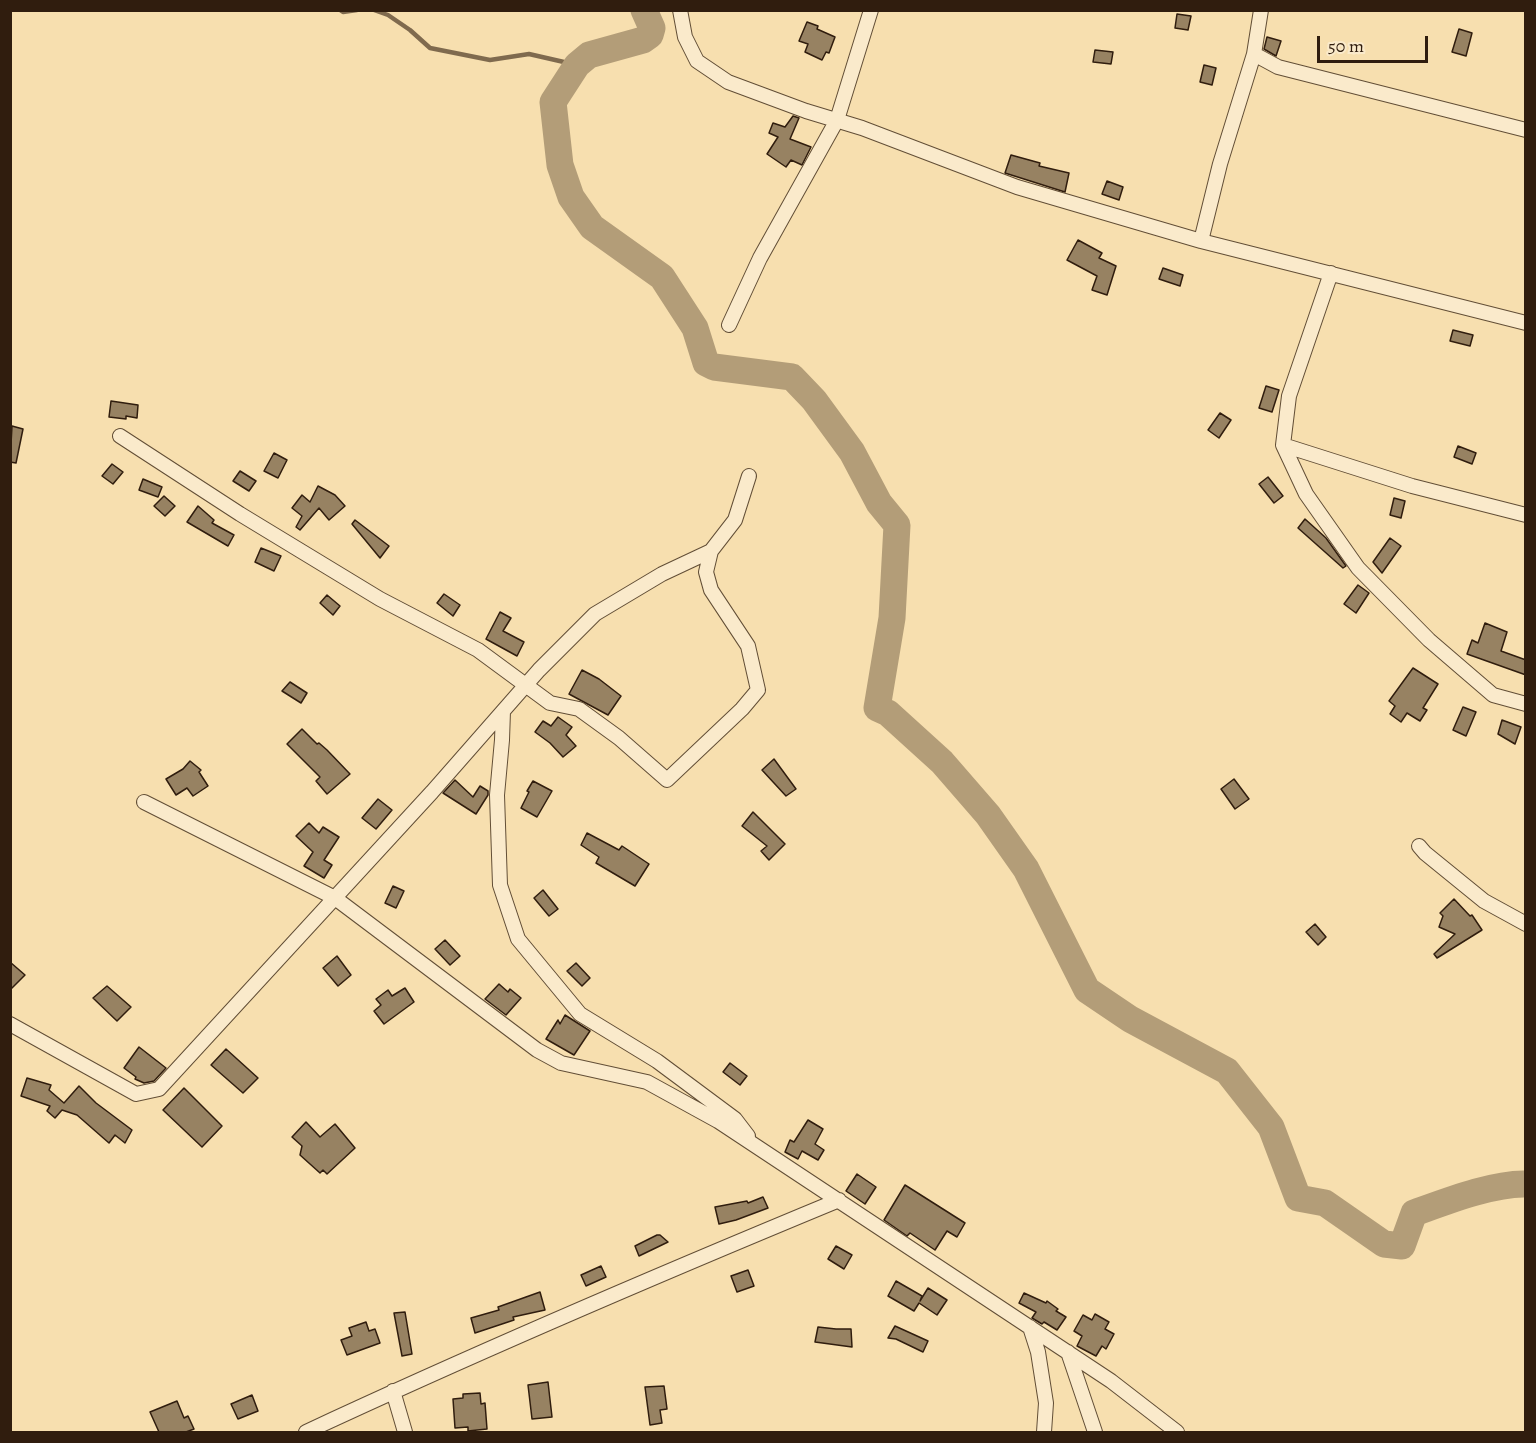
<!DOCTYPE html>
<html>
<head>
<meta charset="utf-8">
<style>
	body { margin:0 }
	#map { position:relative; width:1536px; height:1443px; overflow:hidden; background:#f7dfaf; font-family:Alegreya,serif }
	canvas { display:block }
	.frame { position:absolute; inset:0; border:12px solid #301d0e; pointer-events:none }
	.scale { position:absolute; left:1317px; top:36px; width:111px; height:27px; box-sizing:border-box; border:3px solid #301d0e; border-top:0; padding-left:8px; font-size:18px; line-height:21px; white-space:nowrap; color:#301d0e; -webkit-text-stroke:4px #faeacb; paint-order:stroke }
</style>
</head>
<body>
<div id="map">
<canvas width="1536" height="1443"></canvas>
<div class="frame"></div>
<div class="scale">50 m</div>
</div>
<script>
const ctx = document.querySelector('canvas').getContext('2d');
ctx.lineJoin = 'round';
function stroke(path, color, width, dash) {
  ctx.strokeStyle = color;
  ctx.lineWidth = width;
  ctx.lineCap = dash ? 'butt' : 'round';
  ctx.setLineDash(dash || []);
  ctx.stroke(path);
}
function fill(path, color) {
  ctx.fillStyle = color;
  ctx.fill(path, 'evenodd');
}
const stream = new Path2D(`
	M340,10L343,12L357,10
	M374,10L388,15L410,30L430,48L490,60L529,54L577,65`);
const river = new Path2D(`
	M644,10L652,28L650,35L643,40L589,55L577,65L553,102L560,165L571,197L592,227L662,277L695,328L706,363L714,367L792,377L814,400L852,452L879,503L897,525L892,618L877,708L888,713L942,762L988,815L1026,869L1087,990L1130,1019L1227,1071L1271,1127L1298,1198L1325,1203L1384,1244L1402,1246L1414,1213C1445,1202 1493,1183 1526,1184`);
const building = new Path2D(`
	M1177,14L1191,16L1188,30L1175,28Z
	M807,22L818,26L817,29L835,37L829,53L826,52L822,60L805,52L808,44L799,41Z
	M1459,29L1472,33L1466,56L1452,52Z
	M1267,37L1281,41L1276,56L1264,49Z
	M1095,50L1113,52L1111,64L1093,62Z
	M1204,65L1216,68L1212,85L1200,82Z
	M793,116L799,118L790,139L811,147L802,165L791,160L786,167L767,154L778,137L769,133L773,123L785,127Z
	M1011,155L1040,163L1039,166L1069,173L1065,192L1005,173Z
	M1107,181L1123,187L1119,200L1102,194Z
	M1078,240L1102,253L1099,258L1116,266L1107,295L1092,290L1097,276L1067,260Z
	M1163,268L1183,275L1180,286L1159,279Z
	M1453,330L1473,335L1470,346L1450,341Z
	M1266,386L1279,390L1272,412L1259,408Z
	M111,401L138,405L137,418L126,416V419L109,417Z
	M1220,413L1231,420L1219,438L1208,430Z
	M12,426L23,429L16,463L10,462Z
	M1458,446L1476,453L1472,464L1454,457Z
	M274,453L287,460L278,478L264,471Z
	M112,464L123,472L113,484L102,476Z
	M240,471L256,481L249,491L233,481Z
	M1268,477L1283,496L1274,503L1259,484Z
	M143,479L162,487L158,497L139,490Z
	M318,486L335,495L345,506L329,520L319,508L300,530L296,527L302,516L292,508L302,495L310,502Z
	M164,496L175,506L165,516L154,506Z
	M1394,498L1405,501L1401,518L1390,515Z
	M198,506L214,520L212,523L234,535L228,546L187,522Z
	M1305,519L1326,538L1346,566L1343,568L1298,528Z
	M355,520L389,546L380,558L352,524Z
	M1390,538L1401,546L1382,573L1373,562Z
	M261,548L281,556L274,571L255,562Z
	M1358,585L1369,593L1356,613L1344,604Z
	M444,594L460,605L453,616L437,603Z
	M327,595L340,606L333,615L320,603Z
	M500,612L511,618L503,631L524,642L517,656L486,639Z
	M1485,623L1507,632L1501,651L1526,660V675L1467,654L1472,640L1478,643Z
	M1413,668L1438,684L1423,708L1427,710L1420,721L1407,713L1401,722L1390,714L1395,706L1389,701Z
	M582,670L599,679L621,696L608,715L569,694Z
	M290,682L307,693L301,703L282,691Z
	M1463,707L1476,712L1466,736L1453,730Z
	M558,717L572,727L566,735L576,746L563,757L550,743L535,732L543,721L551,726Z
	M1502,720L1521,727L1515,744L1498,734Z
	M302,729L317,744L319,743L327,750L350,774L327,794L316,781L320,777L287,744Z
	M774,759L796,789L786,796L762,770Z
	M190,761L201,770L199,772L208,786L193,796L187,788L176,795L166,779L183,769Z
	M1234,779L1249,799L1235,809L1221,789Z
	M455,780L473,797L480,786L488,791V795L476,814L443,793Z
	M533,781L552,791L537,817L521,808L529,792L527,791Z
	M378,799L392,810L376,829L362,818Z
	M753,812L785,844L769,860L761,851L767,846L742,826Z
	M309,823L319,833L323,827L339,837L324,860L332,865L324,878L304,866L313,852L296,836Z
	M587,833L619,850L622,846L649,864L635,886L596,863L599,857L581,845Z
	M393,886L404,891L396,908L385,903Z
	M543,890L558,909L549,916L534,898Z
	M1454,899L1470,916L1472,915L1482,930L1437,958L1434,954L1455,934L1439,927L1443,916L1440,913Z
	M1315,924L1326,937L1318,945L1306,932Z
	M445,940L460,956L450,965L435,949Z
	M337,956L351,975L338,986L323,968Z
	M10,962L25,975L10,990Z
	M576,963L590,978L582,986L567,971Z
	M499,984L508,992L510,989L521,998L506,1015L485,999Z
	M107,986L131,1007L117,1021L93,998Z
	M405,988L414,1002L384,1024L374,1011L381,1005L376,999L388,990L392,996Z
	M565,1015L590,1031L574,1055L546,1039L558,1020L560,1024Z
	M139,1047L166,1068L154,1081L144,1083L135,1079L136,1077L124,1068Z
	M226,1049L258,1078L243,1093L211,1065Z
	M730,1063L747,1076L740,1085L723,1072Z
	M27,1078L51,1085L49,1090L64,1103L79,1086L96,1103L132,1130L125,1143L115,1135L109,1143L77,1115L62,1110L55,1118L47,1111L50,1106L21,1096Z
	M184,1088L222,1126L202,1147L163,1110Z
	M808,1120L823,1129L815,1144L824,1150L818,1160L802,1151L798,1159L785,1152L790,1140L794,1142Z
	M306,1122L320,1137L335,1124L355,1148L327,1174L323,1170L320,1173L300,1155L302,1146L292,1137Z
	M857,1174L876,1187L865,1204L846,1191Z
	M905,1185L965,1223L957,1237L947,1231L935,1250L910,1233L907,1236L884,1220Z
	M763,1197L768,1208L736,1220L719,1224L715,1207L747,1201L748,1203Z
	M657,1235H660L668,1242L639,1256L635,1246Z
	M836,1246L852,1255L844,1269L828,1259Z
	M601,1266L606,1277L586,1286L581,1275Z
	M748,1270L754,1286L737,1292L731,1276Z
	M896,1281L922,1296L920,1301L928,1288L947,1300L937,1315L919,1303L914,1311L888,1296Z
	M540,1292L545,1310L513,1317L514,1320L475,1333L471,1318L499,1310L498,1307Z
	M1024,1293L1046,1303L1047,1301L1058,1309L1056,1311L1066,1317L1057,1330L1044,1322L1042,1324L1032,1318L1036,1312L1019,1303Z
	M405,1312L412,1354L402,1356L394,1313Z
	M1095,1314L1109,1322L1105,1329L1114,1334L1106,1349L1102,1346L1096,1356L1077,1346L1082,1336L1074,1331L1083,1315L1092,1320Z
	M366,1322L369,1331L375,1329L380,1343L347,1355L341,1340L352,1336L349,1328Z
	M895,1326L928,1341L923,1352L896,1339L888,1338Z
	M818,1327L836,1329H851L852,1347L815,1342Z
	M548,1382L552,1417L532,1419L528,1385Z
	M664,1386L667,1409L660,1410L662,1423L650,1425L645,1387Z
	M480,1393L481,1404L485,1403L487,1429L468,1431V1427L455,1428L453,1399L463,1398V1394Z
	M252,1395L258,1411L238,1419L231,1404Z
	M177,1401L184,1418L188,1416L194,1429L186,1432H159L150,1412Z`);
const street = new Path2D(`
	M680,10L685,37L697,61L728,82L806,111L862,128L1017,187L1201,241L1526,323
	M1254,54L1278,67L1526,130
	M1201,241L1220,164L1254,54L1261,10
	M1331,273L1289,396L1283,445L1306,494L1358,568L1429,640L1493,695L1526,704
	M729,325L760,258L837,120L871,10
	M120,436L240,514L380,599L478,650L550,703L579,709L619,738L667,780L742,709L758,690L748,646L711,590L706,572L711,551
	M1283,445L1412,486L1526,515
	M503,711L502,740L497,795L500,885L518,939L580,1014L657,1061L735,1119L748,1136
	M144,802L335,898L537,1050L561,1063L647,1082L718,1121L1111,1381L1177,1432
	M1419,846L1425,853L1484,901L1526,924
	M10,1024L136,1094L159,1089L432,792L539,670L595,614L662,574L711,551L735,520L749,476
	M1030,1327L1038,1352L1046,1403L1044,1432
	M1068,1352L1095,1432
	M393,1391L405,1432
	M306,1432C482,1350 660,1274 839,1200`);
stroke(stream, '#7f6a4e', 4.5);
stroke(river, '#b39d78', 27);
fill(building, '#978262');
stroke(building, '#301d0e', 1.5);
stroke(street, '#624e36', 16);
stroke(street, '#faeacb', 14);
</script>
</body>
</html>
